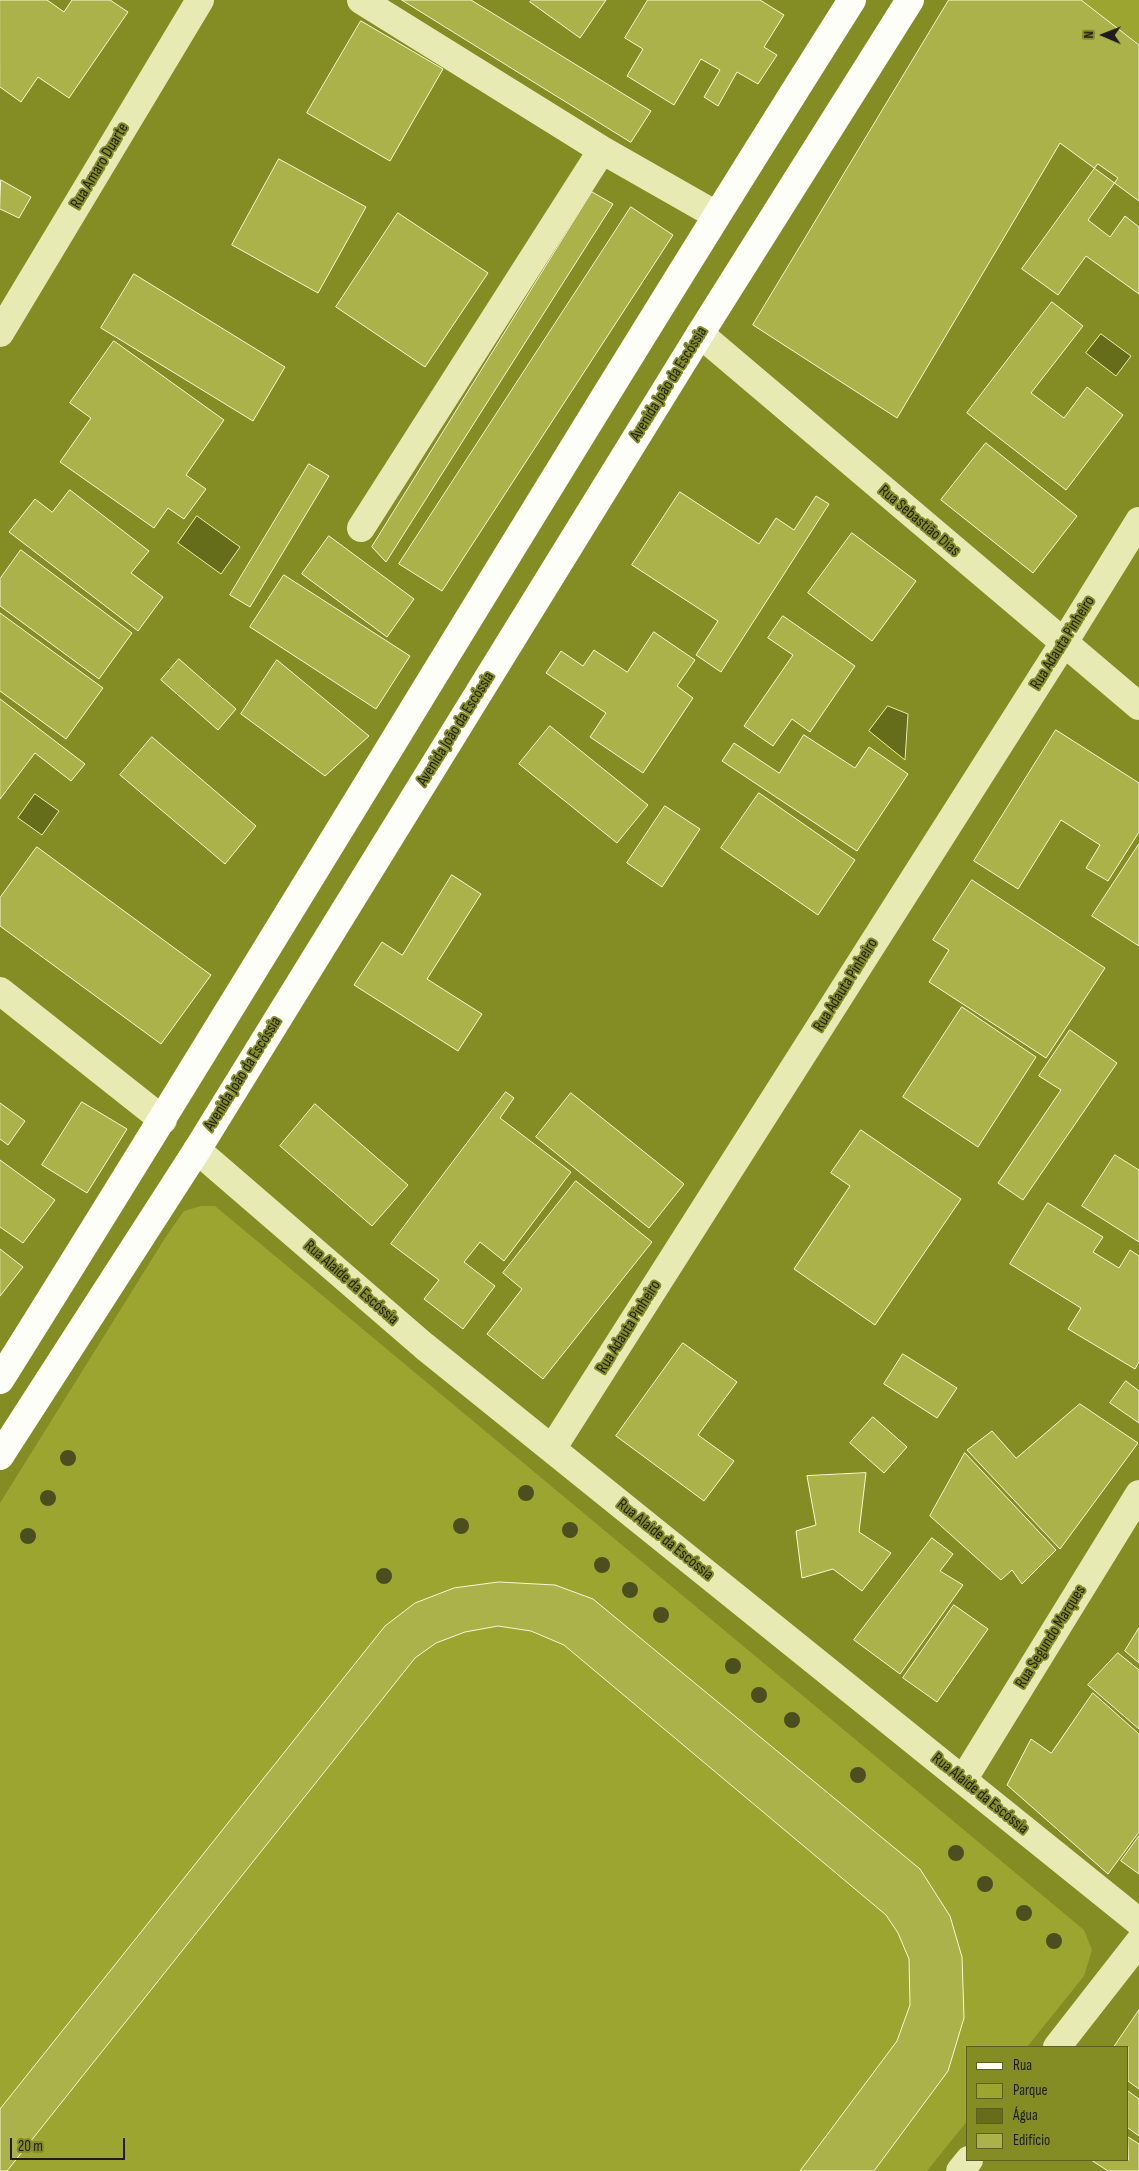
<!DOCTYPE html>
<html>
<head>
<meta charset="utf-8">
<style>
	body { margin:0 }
	#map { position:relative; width:1139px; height:2171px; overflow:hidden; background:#848d24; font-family:"Sofia Sans Condensed",sans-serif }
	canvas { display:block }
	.legend { position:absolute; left:966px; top:2046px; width:162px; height:115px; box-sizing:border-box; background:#848d24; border:1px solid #5b6021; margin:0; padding:6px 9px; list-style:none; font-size:15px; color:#1d1d1d }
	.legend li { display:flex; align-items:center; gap:10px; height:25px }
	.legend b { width:25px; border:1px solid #5b6021 }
	.north { position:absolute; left:1079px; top:10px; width:50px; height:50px; -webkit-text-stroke:4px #848d24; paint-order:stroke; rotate:271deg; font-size:14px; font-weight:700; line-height:20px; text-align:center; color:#1d1d1d }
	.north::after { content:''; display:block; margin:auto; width:18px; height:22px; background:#1d1d1d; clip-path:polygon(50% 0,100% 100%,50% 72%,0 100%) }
	.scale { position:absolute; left:10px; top:2138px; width:115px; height:22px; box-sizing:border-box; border:2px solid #1d1d1d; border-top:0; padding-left:6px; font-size:15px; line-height:18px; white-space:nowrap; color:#1d1d1d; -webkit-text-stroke:4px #848d24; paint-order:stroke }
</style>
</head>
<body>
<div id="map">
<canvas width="1139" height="2171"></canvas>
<ul class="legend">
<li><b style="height:6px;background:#fefef8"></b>Rua</li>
<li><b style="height:14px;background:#9ca52f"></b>Parque</li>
<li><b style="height:14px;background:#656d1a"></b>Água</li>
<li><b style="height:14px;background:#aab249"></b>Edifício</li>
</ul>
<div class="north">N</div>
<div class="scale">20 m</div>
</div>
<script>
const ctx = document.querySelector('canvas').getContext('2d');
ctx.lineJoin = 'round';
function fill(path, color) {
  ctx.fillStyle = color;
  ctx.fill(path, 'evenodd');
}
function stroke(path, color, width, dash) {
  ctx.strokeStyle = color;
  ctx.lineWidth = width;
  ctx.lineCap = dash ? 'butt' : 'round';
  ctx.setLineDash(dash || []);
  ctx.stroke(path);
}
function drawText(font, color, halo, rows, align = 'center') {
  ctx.font = font + ' "Sofia Sans Condensed",sans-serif';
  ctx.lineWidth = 4;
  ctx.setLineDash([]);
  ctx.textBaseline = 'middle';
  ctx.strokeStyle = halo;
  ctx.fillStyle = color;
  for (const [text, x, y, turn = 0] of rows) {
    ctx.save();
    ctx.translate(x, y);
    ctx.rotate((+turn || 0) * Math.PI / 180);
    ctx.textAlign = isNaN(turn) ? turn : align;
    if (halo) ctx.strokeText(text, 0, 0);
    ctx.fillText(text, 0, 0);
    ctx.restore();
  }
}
const green = new Path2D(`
	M1081,0H1139V45Z
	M201,1206H215L1084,1930L1092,1950L1084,1976L1027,2047H968V2120L927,2171H0V1503L167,1235L184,1211Z`);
const water = new Path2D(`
	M1101,334L1131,356L1116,376L1086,353Z
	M197,516L240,547L221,574L178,543Z
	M888,706L908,714L905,760L869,731Z
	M35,794L59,811L42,835L18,818Z`);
const building = new Path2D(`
	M0,0H47L64,12L72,0H110L128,12L69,98L38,77L21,102L0,87Z
	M402,0H471L651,111L631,142Z
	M532,0H606L580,38L530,2Z
	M648,0H760L784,15L764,47L777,55L758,84L737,72L718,106L704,97L720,70L701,59L674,105L627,76L643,49L625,38Z
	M949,0H1081L1139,45V201L1060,143L897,418L753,325Z
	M361,21L443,69L390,161L307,113Z
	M279,159L366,207L318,293L232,245Z
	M1098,164L1118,178L1088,220L1110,237L1125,216L1139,227V294L1086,256L1058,295L1022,269Z
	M1,180L31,197L19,218L0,209Z
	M592,192L613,204L386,562L372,547Z
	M631,207L673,235L442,591L399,564Z
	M398,213L488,273L425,367L336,307Z
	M134,274L285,367L253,421L101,328Z
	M1052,302L1083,326L1031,393L1064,418L1087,387L1123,415L1066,490L967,413Z
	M114,341L224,420L186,475L206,489L184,519L168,508L154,528L60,462L91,418L70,403Z
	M986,443L1077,516L1033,573L941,500Z
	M309,464L329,476L250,607L230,595Z
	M70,490L149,551L131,573L163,597L138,631L9,532L35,499L52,512Z
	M680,492L759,544L776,518L794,530L816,496L829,504L721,672L696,655L718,621L632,565Z
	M852,533L916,581L872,641L808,593Z
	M329,536L414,599L387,637L302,574Z
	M21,550L132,633L99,679L0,606V579Z
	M284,575L410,656L376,709L250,627Z
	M0,613L103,688L66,739L0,691Z
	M783,616L855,666L810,732L792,719L773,746L744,726L793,655L768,638Z
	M654,632L695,660L677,686L693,698L643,773L590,737L606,713L546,673L561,651L583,666L594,650L627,672Z
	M179,659L236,709L218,730L161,680Z
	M277,660L369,736L325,776L241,714Z
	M0,699L85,764L71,781L35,753L0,799Z
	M550,726L648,805L617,843L519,764Z
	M1056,730L1139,783V832L1108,881L1086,868L1100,845L1061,820L1018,889L974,861Z
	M804,735L855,768L869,747L908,774L857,851L722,761L734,743L779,773Z
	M152,737L256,826L225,864L120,775Z
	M759,793L855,860L818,915L721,848Z
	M665,806L700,829L662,887L627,863Z
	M1139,844V946L1092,916Z
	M37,847L211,975L161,1044L0,926V898Z
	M452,875L481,894L427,979L482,1014L458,1051L354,985L382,942L402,955Z
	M972,880L1105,968L1046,1058L929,982L949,950L933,940Z
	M962,1007L1036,1057L978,1147L903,1097Z
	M1070,1030L1117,1063L1023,1200L998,1183L1061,1090L1039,1076Z
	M506,1092L514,1098L500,1118L571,1172L504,1261L480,1242L464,1262L495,1286L463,1329L424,1299L439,1280L391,1244Z
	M571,1093L684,1184L649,1228L536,1137Z
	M82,1102L127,1129L87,1193L42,1165Z
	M0,1103L25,1121L8,1145L0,1139Z
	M315,1104L408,1185L372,1226L280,1146Z
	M861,1130L961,1199L875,1325L794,1269L850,1186L831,1173Z
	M1115,1155L1139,1170V1242L1082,1206Z
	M0,1160L55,1200L23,1243L0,1227Z
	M576,1181L652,1242L543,1379L487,1334L522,1289L503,1273Z
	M1048,1203L1103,1237L1093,1252L1119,1268L1130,1250L1139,1256V1362L1135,1369L1068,1329L1081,1308L1010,1264Z
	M0,1249L23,1267L0,1296Z
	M683,1343L737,1382L698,1435L734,1461L704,1501L616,1436Z
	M903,1354L957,1388L937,1418L884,1384Z
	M1126,1381L1139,1391V1423L1110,1403Z
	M1080,1404L1138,1443L1060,1549L967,1450L992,1431L1016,1458Z
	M873,1417L907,1447L884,1473L850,1443Z
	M965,1453L1056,1550L1022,1584L1012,1570L1001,1580L930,1516Z
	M866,1473L859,1532L891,1553L862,1591L833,1569L802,1578L796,1531L816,1525L807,1476Z
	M932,1538L953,1554L940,1571L963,1585L900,1674L854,1640Z
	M499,1582L555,1585L593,1599L920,1869L950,1916L962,1957L964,2018L948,2071L874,2171H800L897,2041L910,2005L909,1959L898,1933L886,1915L564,1645L531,1631L498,1626L465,1632L436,1643L415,1658L7,2171H0V2109L385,1626L415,1603L454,1588Z
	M954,1605L988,1629L937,1702L903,1678Z
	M1139,1628V1663L1125,1651Z
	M1118,1653L1139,1670V1729L1088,1685Z
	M1093,1693L1139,1734V1832L1108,1874L1007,1785L1031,1739L1051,1753Z
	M1139,1836V1874L1121,1861Z
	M1139,2010V2089L1128,2081V2047H1114Z
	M1128,2091L1139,2099V2136L1128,2128Z
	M1128,2137L1139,2144V2171H1108L1091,2160H1128Z`);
const minor = new Path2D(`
	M361,0L602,150L716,215
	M0,333L200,0
	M700,334L1139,706
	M361,528L602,150
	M0,991L163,1120
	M197,1150L424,1346L1139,1922
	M552,1449L1063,644L1139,521
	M963,1780L1139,1494
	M1057,2047L1139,1942
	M960,2171L969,2160`);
const major = new Path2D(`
	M0,1380C287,922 563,457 852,0
	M0,1456L197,1150L700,334L910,0`);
const trees = [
	[68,1458],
	[526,1493],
	[48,1498],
	[461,1526],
	[570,1530],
	[28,1536],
	[602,1565],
	[384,1576],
	[630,1590],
	[661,1615],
	[733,1666],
	[759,1695],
	[792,1720],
	[858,1775],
	[956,1853],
	[985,1884],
	[1024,1913],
	[1054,1941]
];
const streetNames = [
	["Rua Amaro Duarte",100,166,-59],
	["Avenida João da Escóssia",669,384,-58],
	["Rua Sebastião Dias",919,521,40],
	["Rua Adauta Pinheiro",1063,643,-58],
	["Avenida João da Escóssia",456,729,-58],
	["Rua Adauta Pinheiro",846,985,-58],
	["Avenida João da Escóssia",243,1074,-58],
	["Rua Alaide da Escóssia",351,1283,41],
	["Rua Adauta Pinheiro",629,1327,-58],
	["Rua Alaide da Escóssia",665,1540,39],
	["Rua Segundo Marques",1051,1637,-58],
	["Rua Alaide da Escóssia",980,1794,39]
];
fill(green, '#9ca52f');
fill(water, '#656d1a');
stroke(water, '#e8eca8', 1);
fill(building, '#aab249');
stroke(building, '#f6f8d8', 1);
stroke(minor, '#e7ebb3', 28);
stroke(major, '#fefef8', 28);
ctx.fillStyle = '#4b4f1f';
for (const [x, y] of trees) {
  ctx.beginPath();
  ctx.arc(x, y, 8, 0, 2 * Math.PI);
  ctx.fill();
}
drawText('16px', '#1d1d1d', '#848d24', streetNames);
</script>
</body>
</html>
